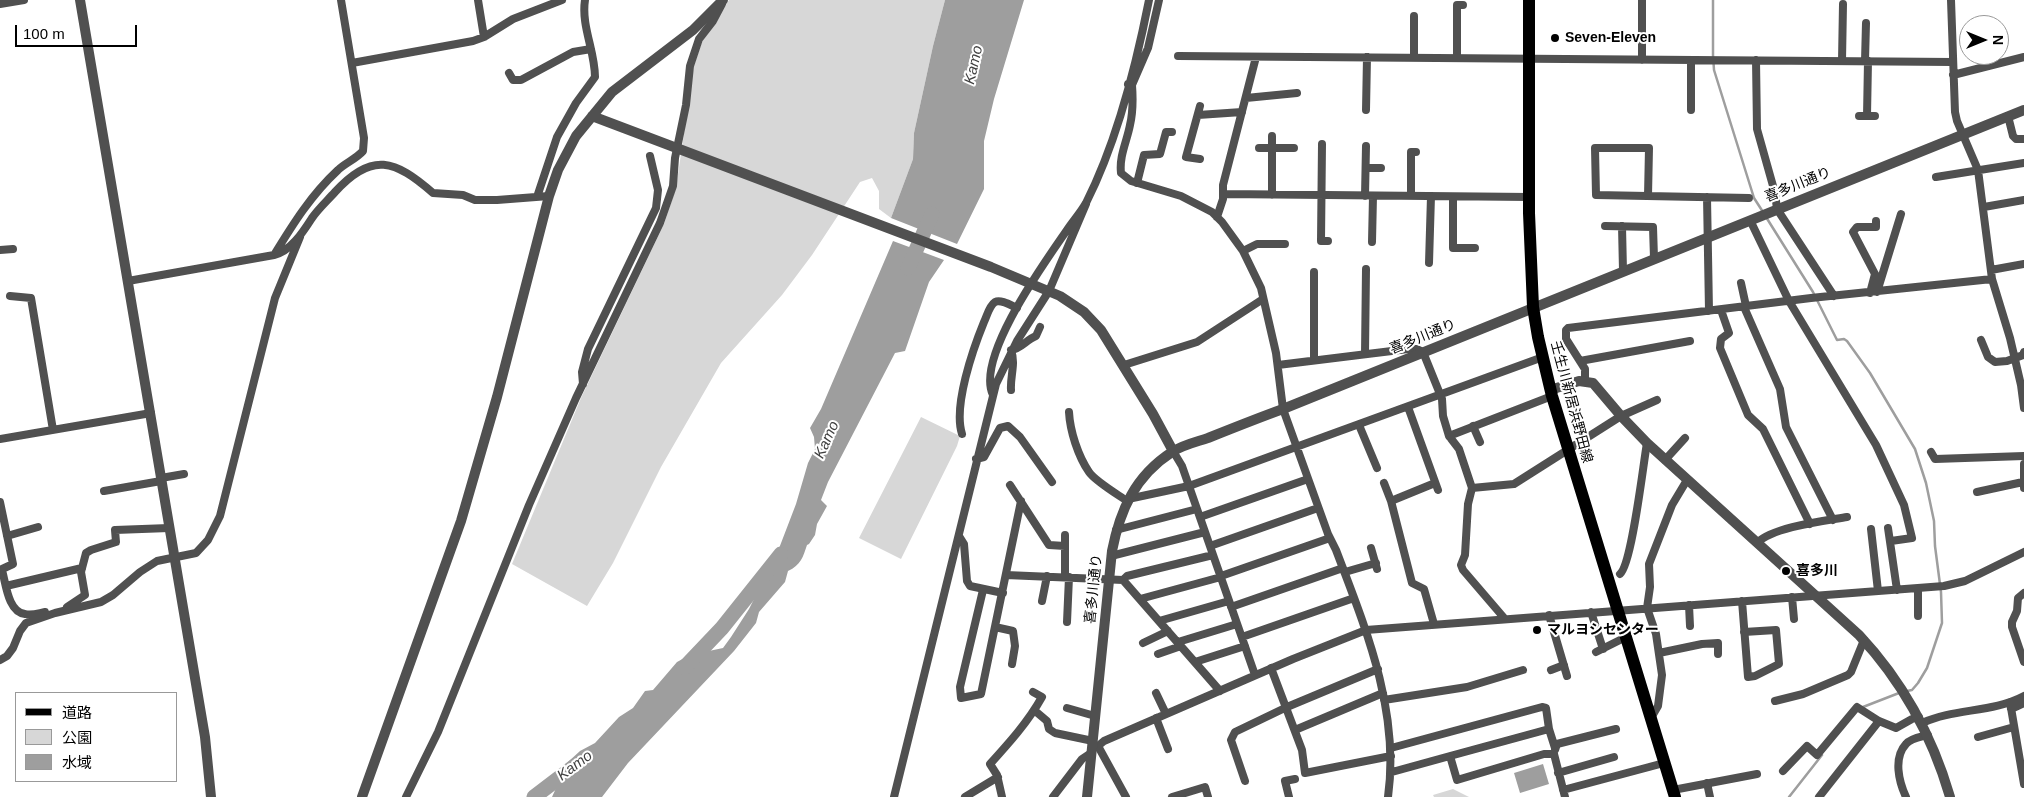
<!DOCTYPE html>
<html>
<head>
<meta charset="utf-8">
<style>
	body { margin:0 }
	#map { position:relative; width:2024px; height:797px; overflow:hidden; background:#fff; font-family:Helvetica,"Noto Sans JP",sans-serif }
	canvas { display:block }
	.legend { position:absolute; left:15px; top:692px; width:162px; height:90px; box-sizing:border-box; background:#fff; border:1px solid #999; margin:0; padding:6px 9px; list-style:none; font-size:15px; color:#000 }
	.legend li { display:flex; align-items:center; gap:10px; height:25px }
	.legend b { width:25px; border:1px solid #999 }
	.north { position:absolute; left:1959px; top:15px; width:50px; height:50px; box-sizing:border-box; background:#fff; border:1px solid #999; border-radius:50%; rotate:90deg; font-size:14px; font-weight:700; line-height:20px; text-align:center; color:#000 }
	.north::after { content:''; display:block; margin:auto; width:18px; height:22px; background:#000; clip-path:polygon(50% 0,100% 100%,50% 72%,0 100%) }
	.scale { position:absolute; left:15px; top:25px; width:122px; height:22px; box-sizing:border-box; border:2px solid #000; border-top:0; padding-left:6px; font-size:15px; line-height:18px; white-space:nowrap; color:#000; -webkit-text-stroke:4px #fff; paint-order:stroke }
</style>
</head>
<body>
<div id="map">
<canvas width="2024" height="797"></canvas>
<ul class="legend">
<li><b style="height:6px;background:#000"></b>道路</li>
<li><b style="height:14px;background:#d7d7d7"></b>公園</li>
<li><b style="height:14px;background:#9e9e9e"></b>水域</li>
</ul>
<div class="north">N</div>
<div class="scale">100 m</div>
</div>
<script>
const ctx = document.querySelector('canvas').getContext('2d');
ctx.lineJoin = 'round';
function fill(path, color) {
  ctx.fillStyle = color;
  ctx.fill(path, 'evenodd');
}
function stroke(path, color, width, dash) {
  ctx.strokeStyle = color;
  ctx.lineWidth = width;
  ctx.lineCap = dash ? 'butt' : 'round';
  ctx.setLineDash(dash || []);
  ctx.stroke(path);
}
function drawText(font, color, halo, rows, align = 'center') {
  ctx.font = font + ' Helvetica,"Noto Sans JP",sans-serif';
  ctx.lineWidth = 4;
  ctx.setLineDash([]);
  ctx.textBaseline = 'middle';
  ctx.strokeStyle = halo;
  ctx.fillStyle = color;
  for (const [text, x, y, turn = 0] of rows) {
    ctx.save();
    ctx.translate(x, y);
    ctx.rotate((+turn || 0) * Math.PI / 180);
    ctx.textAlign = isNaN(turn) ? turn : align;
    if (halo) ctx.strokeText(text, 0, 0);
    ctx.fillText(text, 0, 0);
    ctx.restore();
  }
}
const green = new Path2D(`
	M729,0H945L933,46L914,133L913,159L891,218L879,209V191L872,178L860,182L812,255L782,295L721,363L661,467L613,563L587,606L512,564L581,398L664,224L676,188L694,65L703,39Z
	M921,417L960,436L957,446L901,559L859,538Z
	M1453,789L1469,797H1434L1433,795Z`);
const water = new Path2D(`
	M945,0H1024L994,99L984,141V189L957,244L891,218L913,159L914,133L933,46Z
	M893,241L944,260L929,282L905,351L895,353L828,482L821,500L827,506L817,524L815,535L809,544L807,545C803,557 801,565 788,571L785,582L759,612L756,623L734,651L628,763L602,797H552L568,762L580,751L595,743L619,717L633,708L645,691L653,690L677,662L690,655L723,648L731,637L749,609L778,551L796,504L808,463L815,449L814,437L810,428L821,409Z
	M1543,764L1549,784L1520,793L1514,773Z`);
const stream = new Path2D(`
	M1713,0V55L1714,70L1754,198L1763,212
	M1766,217L1813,292L1837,340L1844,339L1847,341L1870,373L1915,449L1926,483L1934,521L1935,546L1941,592L1942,623L1927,668L1918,683L1912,690L1907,691
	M1863,707L1899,693
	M1789,797L1822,755`);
const river = new Path2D(`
	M908,268L932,214
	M684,668L722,628L781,554
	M534,797L576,765`);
const minor = new Path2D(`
	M478,0L484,37
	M1951,0L1955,112L1957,121L1978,170L1992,279L2010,338L2021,385L2024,408
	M0,4L24,0
	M1414,16V58
	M1178,56L1953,62
	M1457,58V5H1463
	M1642,60V0
	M1691,60V110
	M1756,60L1757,129L1775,193L1777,209L1834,296
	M1842,61L1843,4
	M1865,61L1866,23
	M352,63L473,41L484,37L513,19L562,0
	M509,73L513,80H521L573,52L591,49
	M1953,75L2024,57
	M1128,84L1132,85C1133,98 1133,112 1130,125C1127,141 1119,156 1121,173L1131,181L1181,196L1212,212L1222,222L1243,251L1261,288L1276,353L1283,409L1328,534L1336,550C1366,629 1400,711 1388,797
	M1132,85L1148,48L1159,0
	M1246,98L1297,93
	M1200,106L1186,157L1200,159
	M1366,110L1367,57
	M1198,115L1242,112
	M1859,116H1875
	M1867,116L1868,61
	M2008,116L2013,136L2016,139H2024
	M1322,144L1321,241H1328
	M1259,148H1294
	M1366,168H1381
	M1936,177L2024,163
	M1137,183L1144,155L1160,154L1166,132H1172
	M1224,194L1529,197
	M1272,195V136
	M1365,196L1366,146
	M1411,196V152H1416
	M1648,196L1649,148H1595L1596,195L1749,198
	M537,197L557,137L576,103L595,77C595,51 581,26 585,0
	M1453,197V248H1475
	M1707,197L1709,311
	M1984,207L2024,200
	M1217,217L1223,199V185L1256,57
	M1750,220L1789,301L1876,445L1904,505L1912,538L1891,541
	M1605,226L1653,227L1654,258
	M1622,226L1623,271
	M1372,242L1373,196
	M0,250L13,249
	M1243,251L1257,244H1285
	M274,255C291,251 303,232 312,218C318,209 327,201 335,192C372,151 395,160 433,193L463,195L475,200H497L549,196
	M1429,263L1431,196
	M1991,270L2024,264
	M1314,272V360
	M128,281L274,255C293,224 311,195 338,170C345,163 356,159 363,151L364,138L341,0
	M1741,283L1746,306
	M1877,292L1901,214
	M1870,293L1875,274L1853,232L1857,227H1876V221
	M10,296L31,298L53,430
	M1744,307L1780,389L1786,427L1833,520
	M1721,310L1729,333L1721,339L1720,348L1748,415L1763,429L1810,524
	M1981,340L1988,357L1995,362L2007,361L2023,355L2024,352
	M1365,354L1366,269
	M1580,361L1690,341
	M1124,365L1197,342L1263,299
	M1278,365L1408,349H1417L1423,352L1442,399L1443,416L1449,436L1459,449L1472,488L1468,504L1465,555L1461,565L1463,570L1505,619
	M1585,381V369L1566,339V330L1568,328L1811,298L1992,279
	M583,384L582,372L588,349L656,208L658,190L650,156
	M1011,390C1010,376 1016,364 1011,350C1021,349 1026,340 1036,336L1040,327
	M993,395C975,358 1045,262 1067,230C1073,221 1081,212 1086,203C1117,142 1136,66 1149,0
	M1408,407L1438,490
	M1069,412C1070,431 1078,456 1089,472C1095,481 1117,494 1127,501
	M1359,425L1377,468
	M1473,426L1480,442
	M962,434C953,406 973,349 984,322C987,316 989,306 995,302C1001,299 1012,306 1017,308
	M1449,436L1552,396
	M0,439L151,413
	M1173,451L1182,466L1255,675
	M1931,452L1935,459L2024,456
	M976,459L984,457L1000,428L1008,426L1020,437L1052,482
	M1665,460L1685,438
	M2024,464V488
	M161,478L184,474
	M1384,483L1391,501
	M1010,485L1049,545L1065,546
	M1472,488L1514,484L1621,416L1657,400
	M104,491L161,481
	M1977,492L2023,482
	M1128,499L1189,486L1543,357
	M0,502L13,564L0,570
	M1200,517L1308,479
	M1888,528L1897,590
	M1871,529L1878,591
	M1116,530L1197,509
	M1065,535V577
	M7,536L38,527
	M959,536L964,544L967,581L970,586L1003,593
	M1757,543C1773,527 1824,521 1847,517
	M1210,546L1318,508
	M1371,548L1377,569
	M1111,556L1205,532
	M2,570C6,584 8,612 25,614C32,616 39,613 45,612
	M1345,572L1376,563
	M1620,574C1632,564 1643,465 1647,443
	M1006,575L1123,580L1220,691
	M1221,576L1330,538
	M1123,580L1127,576L1213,555
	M6,586L82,568
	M983,590L960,687L961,698L981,694L1021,501
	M2024,593L2018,598L2017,611L2012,622V627L2024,662
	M1792,597L1794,619
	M1140,599L1221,577
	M1042,601L1047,576
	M1742,601L1748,677L1755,676L1779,664L1776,630L1744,632
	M1689,605L1690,626
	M67,607L85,595L81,572L86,553L91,550L116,542L115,530L169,528
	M1231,607L1343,568
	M1591,612L1603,649
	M1549,615L1567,676
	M1918,616V588
	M1159,621L1229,601
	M1067,622L1069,577
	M1434,624L1424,589L1412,583L1391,501L1435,483
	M995,627L1013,631L1015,646L1012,664
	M1242,637L1354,598
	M1178,642L1237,624
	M1143,643L1168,631
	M1596,652L1626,637
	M1659,653L1702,644L1718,643V654
	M1158,654L1181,646
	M0,660L7,656L13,648L20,631L26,623L55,613L101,602L113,595L140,572L157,561L196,553L208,540L220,516L275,298L300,237
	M1195,662L1245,646
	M1271,668L1302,750L1305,773L1391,756
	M1551,670L1564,665
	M1156,693L1166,714
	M1384,700L1467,687L1523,670
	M1775,701L1803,694L1848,675L1851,672L1864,640
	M2010,702L2024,784
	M1067,708L1095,716
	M2011,709L2024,703
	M1034,710L1047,721L1049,729L1055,733L1093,741
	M1156,718L1168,749
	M1651,718L1658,706L1662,675L1656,634L1647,608L1650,587L1649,564L1672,505L1687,480
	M1922,723C1955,708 1992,713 2024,696
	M1295,730L1383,693
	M1978,737L2014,727
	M1092,745L1098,746L1104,741L1293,659L1366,630L1944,586L1965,581L2024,552
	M1098,746L1126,797
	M1391,748L1542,707L1546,708L1549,729L1555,748
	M1555,750L1557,744L1616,729
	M1450,756L1549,729
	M1783,771L1807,746L1817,755L1857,707L1879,721L1896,728L1912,719L1919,717
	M1392,772L1450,756L1457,780L1544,754H1554L1565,797
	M1558,773L1614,757
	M1245,781L1231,740L1235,732L1287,707L1378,669
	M1707,783L1710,797
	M1563,790L1664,763
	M1673,790L1757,774
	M406,797L438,732L529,505L576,398L660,223L673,186L675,158L686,105L690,66L699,39L713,21L722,4
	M894,797L996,384L1017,341L1049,291L1086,204
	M965,797L998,777
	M1002,797L997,775L990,764C1009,743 1028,722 1042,697L1033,692
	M1053,797L1082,759L1091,753
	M1172,797L1205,787L1208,797
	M1289,797L1285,781L1295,779
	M1819,797L1879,721
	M1906,797C1899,782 1893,758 1906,744C1911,738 1921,737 1928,735`);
const tertiary = new Path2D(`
	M80,0L205,737L211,797
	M592,116L991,267L1060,296L1084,312L1101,330L1153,414L1173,451
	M1550,390L1579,381L1593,383L1621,416L1647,443L1859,635C1903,682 1932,735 1950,797
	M362,797L461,521L497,397L549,196L558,170L576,136L612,92L693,30L723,0
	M1087,797L1112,551C1120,510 1135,476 1172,452C1182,445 1196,442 1208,438C1233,428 1258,418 1283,409L2024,110`);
const primary = new Path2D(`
	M1529,0V213L1533,307L1538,337L1552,396L1675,797`);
const markers = [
	[1555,38,5,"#000"],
	[1786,571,5,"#000"],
	[1537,630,5,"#000"]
];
const poiNames = [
	["Seven-Eleven",1565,38],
	["喜多川",1796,571],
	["マルヨシセンター",1547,630]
];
const streetNames = [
	["喜多川通り",1798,185,-22],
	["喜多川通り",1423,337,-22],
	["壬生川新居浜野田線",1571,402,75],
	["喜多川通り",1094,589,-84]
];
const waterNames = [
	["Kamo",974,65,-77],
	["Kamo",827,440,-66],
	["Kamo",575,766,-37]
];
fill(green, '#d7d7d7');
fill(water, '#9e9e9e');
stroke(stream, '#9e9e9e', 2.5);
stroke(river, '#9e9e9e', 15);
stroke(minor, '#505050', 8);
stroke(tertiary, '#505050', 10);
stroke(primary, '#000', 12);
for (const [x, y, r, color] of markers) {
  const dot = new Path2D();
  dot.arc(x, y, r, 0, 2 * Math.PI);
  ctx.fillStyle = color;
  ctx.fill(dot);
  stroke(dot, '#fff', 2);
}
drawText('bold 14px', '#000', '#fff', poiNames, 'left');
drawText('14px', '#000', '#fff', streetNames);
drawText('italic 15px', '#3f3f3f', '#fff', waterNames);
</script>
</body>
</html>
